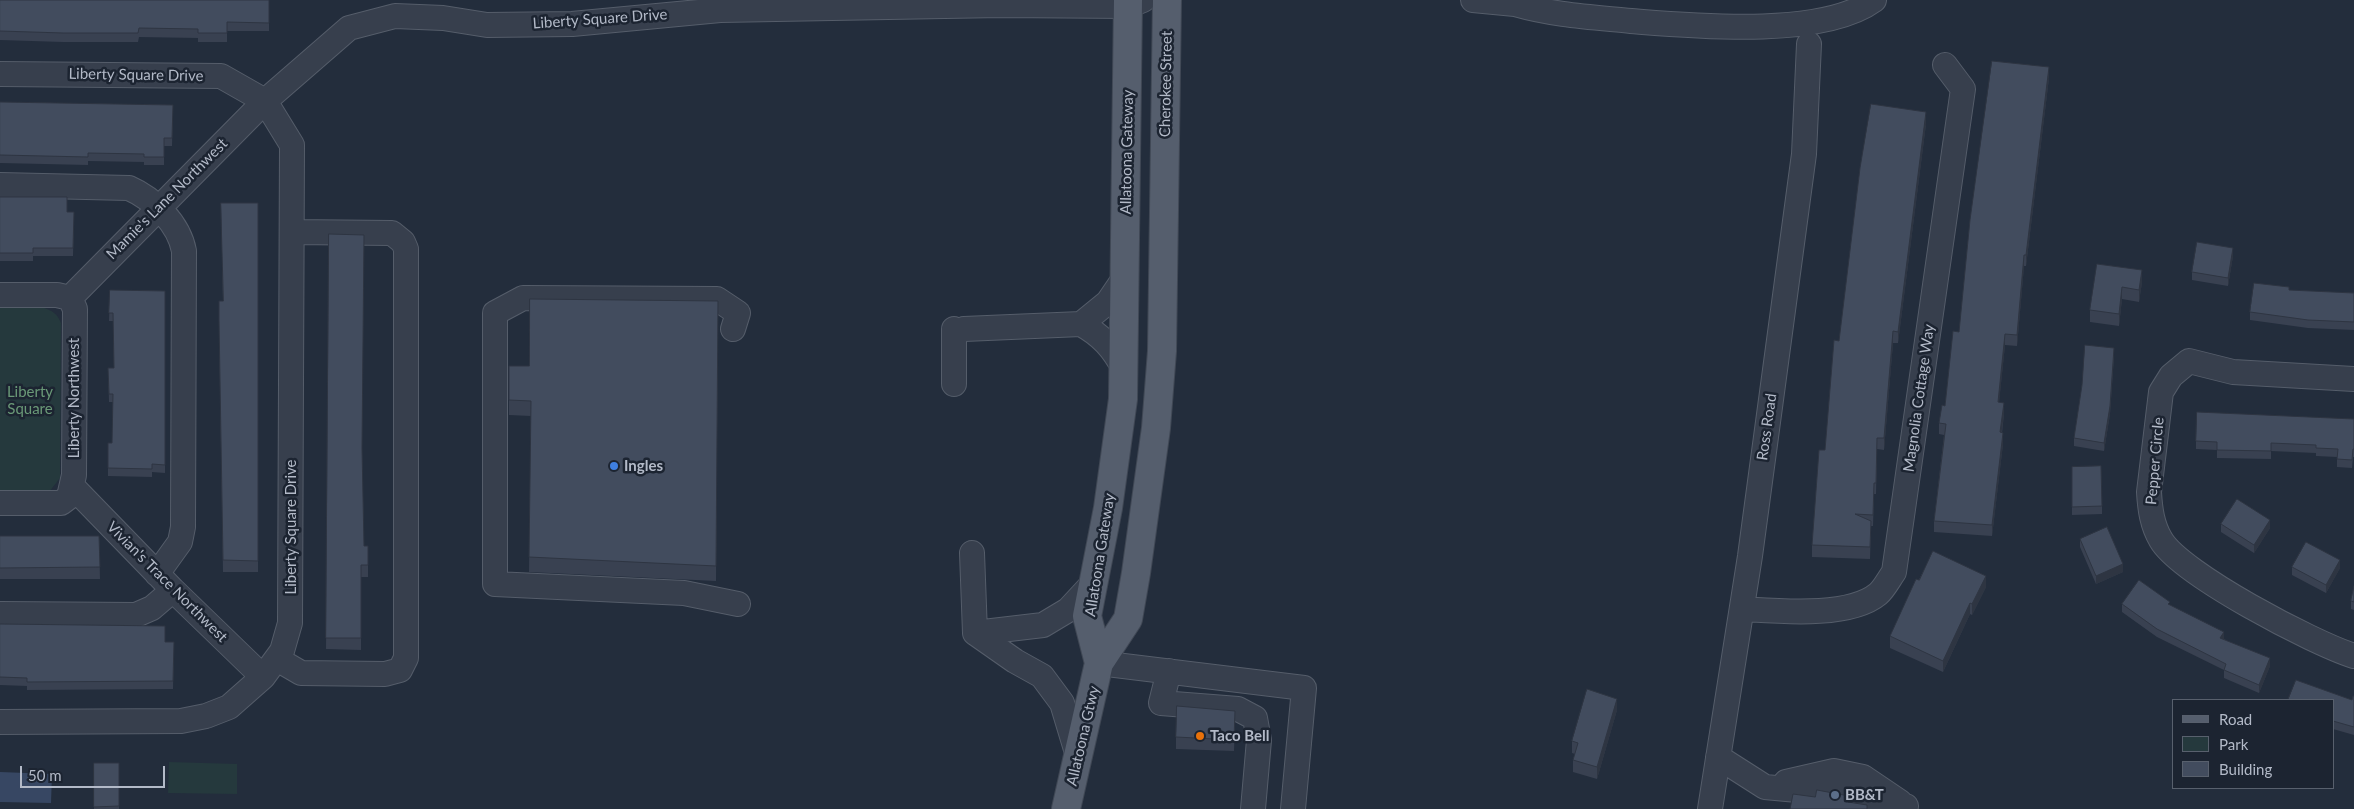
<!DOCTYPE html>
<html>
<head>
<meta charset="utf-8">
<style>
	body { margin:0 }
	#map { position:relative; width:2354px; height:809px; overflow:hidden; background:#232d3c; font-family:Lato,sans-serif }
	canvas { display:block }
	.legend { position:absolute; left:2172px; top:699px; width:162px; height:90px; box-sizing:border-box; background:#1c2431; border:1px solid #58606d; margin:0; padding:6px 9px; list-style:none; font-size:15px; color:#b3bac8 }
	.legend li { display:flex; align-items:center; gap:10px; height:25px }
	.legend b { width:25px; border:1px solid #58606d }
	.scale { position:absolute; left:20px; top:766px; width:145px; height:22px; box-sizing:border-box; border:2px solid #b3bac8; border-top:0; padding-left:6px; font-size:15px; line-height:18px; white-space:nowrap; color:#b3bac8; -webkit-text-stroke:4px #1c2431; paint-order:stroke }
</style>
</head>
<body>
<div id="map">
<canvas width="2354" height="809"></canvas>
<ul class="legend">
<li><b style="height:6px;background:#555e6d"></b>Road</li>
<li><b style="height:14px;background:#25393d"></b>Park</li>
<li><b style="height:14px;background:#424c5e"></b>Building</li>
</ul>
<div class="scale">50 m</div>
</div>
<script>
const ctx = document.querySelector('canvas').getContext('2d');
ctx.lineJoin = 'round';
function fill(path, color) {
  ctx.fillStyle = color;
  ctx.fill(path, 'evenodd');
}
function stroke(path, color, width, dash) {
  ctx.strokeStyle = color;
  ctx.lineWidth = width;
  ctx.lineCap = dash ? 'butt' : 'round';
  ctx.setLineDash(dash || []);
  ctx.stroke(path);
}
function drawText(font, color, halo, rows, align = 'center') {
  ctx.font = font + ' Lato,sans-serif';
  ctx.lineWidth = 5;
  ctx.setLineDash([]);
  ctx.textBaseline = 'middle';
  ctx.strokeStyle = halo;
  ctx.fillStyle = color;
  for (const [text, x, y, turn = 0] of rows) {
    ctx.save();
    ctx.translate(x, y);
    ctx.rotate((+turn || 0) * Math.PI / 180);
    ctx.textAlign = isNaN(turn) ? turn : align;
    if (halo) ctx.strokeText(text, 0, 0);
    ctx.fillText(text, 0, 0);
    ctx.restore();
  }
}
const green = new Path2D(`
	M0,307C20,307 53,300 61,323L60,478L49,492H0Z
	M169,762L237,764V794L168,793Z`);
const water = new Path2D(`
	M0,772L52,774L51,803L0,802Z`);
const minor = new Path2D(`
	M1473,0L1515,4V0
	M1515,4C1553,15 1591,17 1631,21C1695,26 1822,38 1874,0
	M0,74L221,76L265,101L292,145L290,623L282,651L263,677L229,707L206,716L181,721L0,722
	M0,185L129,188C154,199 179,224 184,251L183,527L180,542L157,574
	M0,295H57L70,298L75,309L74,475L69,497L61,503H0
	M70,298L265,101L349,28L395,16L443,18L487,25L572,24L720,10L1001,5L1128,6L1143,0
	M733,329L738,313L717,299L523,298L495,313V584L684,593L738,604
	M964,329L1081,324
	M1124,369C1113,348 1101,335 1081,324L1108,302L1125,277
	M2354,379L2233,372L2189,361L2171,376L2161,392L2149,492C2150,509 2152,525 2161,540C2181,574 2313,643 2354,656
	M954,384V329
	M72,486L173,590L263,677
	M972,553L975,633
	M1742,609C1778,611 1849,618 1878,594C1884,589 1889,579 1894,572L1963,89L1945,65
	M0,614L136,615L152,608L173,590
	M277,659L301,673L385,674L400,670L406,658V249L403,242L392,233L292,232
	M1099,663L1304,688L1293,809
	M1169,671L1161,703L1238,709L1255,718L1259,740L1253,809
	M1078,756L1062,703L1042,676L1015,661L975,633L1043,625L1068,610L1094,582
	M1718,757L1765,787L1819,792L1906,806
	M1786,782L1834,771L1863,777L1900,802
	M1710,809L1750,556L1804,154L1809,44`);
const major = new Path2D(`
	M1099,663L1087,616L1108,508L1123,399L1128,0
	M1066,809L1099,663L1128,619L1136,573L1156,428L1162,351L1167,0`);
const wall = new Path2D(`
	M0,0H269V31H227V42H198V38L139,37L138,42H63L0,40Z
	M2049,78L2026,266H2024L2017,346L2005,345L1999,402L2004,414L2002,433L2003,444L1992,536L1934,532V521L1944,435L1939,434V423L1945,406L1959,332Z
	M0,102L173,105L172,146H164V165H144V162L88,161V165L0,163Z
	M1926,124L1898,343H1893L1884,450L1877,449L1876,494H1874L1873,526H1871L1870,559L1812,557V545L1825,450L1839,341Z
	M0,197L67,212H74L73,256H33V261H0Z
	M258,203V572H223L219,333L223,301Z
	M329,234L362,452L364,546H368V577H361V650L326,649Z
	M2233,256L2228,286L2192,280V272Z
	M2097,264L2142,282L2139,302L2122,299L2119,326L2090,322V310Z
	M110,290L165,291V473L152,472V477L108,476V443H112L113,402H109L108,368H114L113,321H109Z
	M2289,290L2354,293V330L2308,328L2250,320V312Z
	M718,301L716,581L529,572L531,416L509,415V366H529Z
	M2114,356L2110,414L2104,451L2074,446V438Z
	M2354,419V457H2353L2352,468L2337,467V457L2316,456V453L2271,451V459L2217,458V450L2196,449V441Z
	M2072,467L2102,506V514L2072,515Z
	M2221,524L2270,528L2254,553L2221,532Z
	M0,536H99L100,579H0Z
	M2080,539L2123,572L2096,584L2080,547Z
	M2292,567L2340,568L2326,593L2292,575Z
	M1919,580L1986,587L1972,615L1970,614L1943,672L1890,648V636Z
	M2354,586V610L2351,609V601Z
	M2122,604L2170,605L2224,639L2270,666L2259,693L2224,678V670L2157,637L2122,612Z
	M0,624L165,642H174L173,689L27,690V686L0,685Z
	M2354,696V735L2333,729V700H2352Z
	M1617,710L1597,779L1573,772V760L1575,754L1572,753V741Z
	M1235,723L1234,751L1176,749V737Z
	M94,763H119V809H94Z`);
const shadedWall = new Path2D(`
	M2049,67V78L2026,266V255Z
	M1926,112V124L1898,343V332Z
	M2233,248V256L2228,286V278Z
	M2024,255V266L2017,346V335Z
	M2142,270V282L2139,302V290Z
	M2122,287V299L2119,326V314Z
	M1893,331V343L1884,450V438Z
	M2005,334V345L1998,413V402Z
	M2114,348L2110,414L2104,451V443Z
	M2004,403V414L2000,443V432Z
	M2003,433V444L1992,536V525Z
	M2270,520V528L2254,553V545Z
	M2340,560V568L2326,593V585Z
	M2123,564V572L2096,584V576Z
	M1986,576V587L1972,615V604Z
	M1970,603V614L1943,672V661Z
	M2224,632V640L2220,638Z
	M2270,658V666L2259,693V685Z
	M1617,699V710L1597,779V767Z`);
const building = new Path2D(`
	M0,0H269V23L227,22V33H198V29L139,28L138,33H63L0,31Z
	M1992,61L2049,67L2026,255H2024L2017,335L2005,334L1998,402L2004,403L2000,432L2003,433L1992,525L1934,521L1946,424L1939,423L1942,405L1945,406L1953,331L1959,332L1970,220Z
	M0,102L173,105L172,138H164V157H144V154L88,153V157L0,155Z
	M1871,104L1926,112L1898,332L1893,331L1884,438H1877L1876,483H1874L1873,515L1855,514L1871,521L1870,547L1812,545L1819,450H1825L1834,340L1839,341L1860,168Z
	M0,197H67V212H74L73,248H33V253H0Z
	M221,203H258V561L223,560L219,321V301H223Z
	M329,234L364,235L362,448L364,546H368V565H361V638H326Z
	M2197,242L2233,248L2228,278L2192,272Z
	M2097,264L2142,270L2139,290L2122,287L2119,314L2090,310Z
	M2254,283L2289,287V290L2354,293V322L2308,320L2250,312Z
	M110,290L165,291V465L152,464V469L108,468V443H112L113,394H109L108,368H114L113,313H109Z
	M530,299L718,301L716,566L529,557L531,401L509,400V366H529Z
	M2085,345L2114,348L2110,406L2104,443L2074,438L2082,385Z
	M2197,412L2354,419V449H2353L2352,460L2337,459L2338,449L2316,448V445L2271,443V451L2217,450V442L2196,441Z
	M2101,466L2102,506L2072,507V467Z
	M2237,499L2270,520L2254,545L2221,524Z
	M2107,527L2123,564L2096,576L2080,539Z
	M0,536H99L100,567L0,568Z
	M2306,542L2340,560L2326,585L2292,567Z
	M1933,551L1986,576L1972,604L1970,603L1943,661L1890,636L1916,579L1919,580Z
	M2139,580L2170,602L2168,604L2224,632L2220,638L2270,658L2259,685L2224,670L2226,664L2157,629L2122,604Z
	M2354,586V602L2351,601Z
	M0,624L165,626V642H174L173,681L27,682V678L0,677Z
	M2296,680L2352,700L2353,696H2354V727L2333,721V700H2288Z
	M1587,689L1617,699L1597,767L1573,760L1578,743L1572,741Z
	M1177,706L1235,711L1234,740L1176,737Z
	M94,763H119V806L94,807Z
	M1817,790L1849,796L1848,802L1867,805V809H1790L1793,794L1815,797Z`);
const markers = [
	[614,466,5,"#3f7fe0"],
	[1200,736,5,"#e8710a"],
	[1835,795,5,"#5c6f8a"]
];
const streetNames = [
	["Liberty Square Drive",600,19,-4],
	["Liberty Square Drive",136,75,1],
	["Cherokee Street",1166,84,-89],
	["Allatoona Gateway",1127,152,-89],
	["Mamie's Lane Northwest",167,199,-45],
	["Liberty Northwest",74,398,-90],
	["Magnolia Cottage Way",1919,398,-82],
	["Ross Road",1767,427,-82],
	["Pepper Circle",2155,461,-85],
	["Liberty Square Drive",291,527,-90],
	["Allatoona Gateway",1100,555,-81],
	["Vivian's Trace Northwest",167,582,45],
	["Allatoona Gtwy",1083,736,-77]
];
const parkNames = [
	["Liberty",30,392],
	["Square",30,409]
];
const poiNames = [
	["Ingles",624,466],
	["Taco Bell",1210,736],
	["BB&T",1845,795]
];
fill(green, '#25393d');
fill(water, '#374763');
stroke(minor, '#555d6a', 26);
stroke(major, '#404855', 30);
stroke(minor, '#373f4d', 24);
stroke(major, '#555e6d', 28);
fill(wall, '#394151');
fill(shadedWall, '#2e3542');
fill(building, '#424c5e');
stroke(building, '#2e3542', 1);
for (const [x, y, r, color] of markers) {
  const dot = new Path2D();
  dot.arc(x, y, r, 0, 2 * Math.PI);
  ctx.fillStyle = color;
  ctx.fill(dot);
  stroke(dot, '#1c2431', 2);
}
drawText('15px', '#b3bac8', '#1c2431', streetNames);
drawText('15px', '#6a9977', '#1c2431', parkNames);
drawText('bold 15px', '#b3bac8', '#1c2431', poiNames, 'left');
</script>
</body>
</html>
